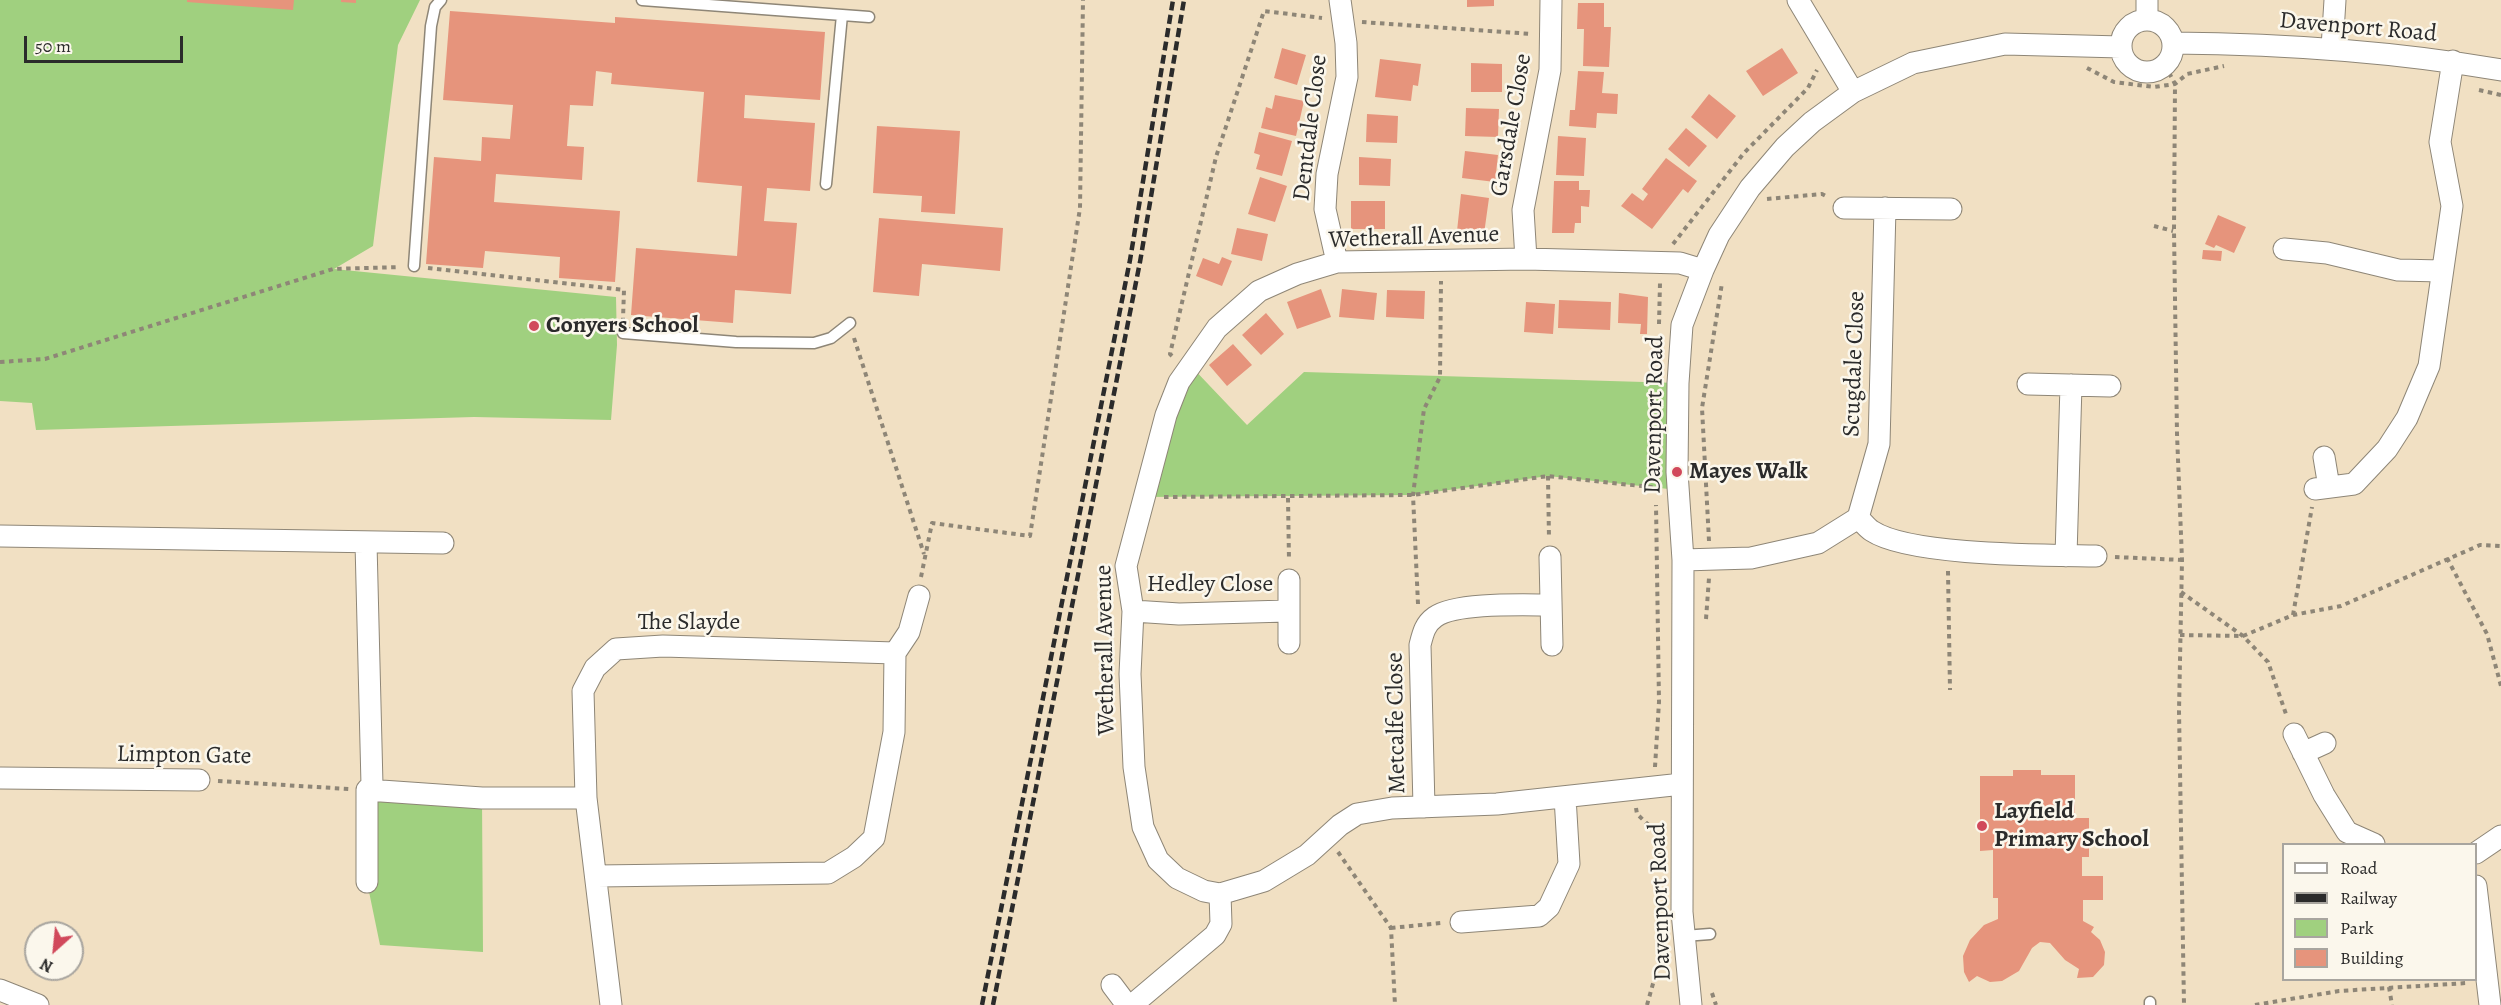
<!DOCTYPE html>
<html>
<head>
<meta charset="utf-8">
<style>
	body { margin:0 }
	#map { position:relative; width:2501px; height:1005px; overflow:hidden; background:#f1e0c3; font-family:Alegreya,serif }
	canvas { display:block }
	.legend { position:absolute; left:2282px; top:843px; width:195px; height:138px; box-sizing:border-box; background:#fbf7ec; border:2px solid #a8a59f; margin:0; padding:8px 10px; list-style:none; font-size:18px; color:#2b2b2b }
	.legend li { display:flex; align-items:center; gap:12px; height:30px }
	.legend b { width:30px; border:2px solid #a8a59f }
	.north { position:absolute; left:24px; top:921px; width:60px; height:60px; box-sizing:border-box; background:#fbf7ec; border:2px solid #a8a59f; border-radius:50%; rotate:207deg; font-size:16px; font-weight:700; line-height:24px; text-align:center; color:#2b2b2b }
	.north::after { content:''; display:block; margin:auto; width:21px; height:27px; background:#d1495b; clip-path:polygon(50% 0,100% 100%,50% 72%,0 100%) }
	.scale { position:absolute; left:24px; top:36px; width:159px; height:27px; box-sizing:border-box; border:3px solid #2b2b2b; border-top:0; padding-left:8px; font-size:18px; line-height:21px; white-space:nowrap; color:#2b2b2b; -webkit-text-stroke:4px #fbf7ec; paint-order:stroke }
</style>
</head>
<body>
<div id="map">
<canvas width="2501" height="1005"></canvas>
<ul class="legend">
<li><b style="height:8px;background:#fff"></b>Road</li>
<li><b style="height:8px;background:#2b2b2b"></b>Railway</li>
<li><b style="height:16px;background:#a0d07f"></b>Park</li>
<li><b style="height:16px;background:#e6947c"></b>Building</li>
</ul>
<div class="north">N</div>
<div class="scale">50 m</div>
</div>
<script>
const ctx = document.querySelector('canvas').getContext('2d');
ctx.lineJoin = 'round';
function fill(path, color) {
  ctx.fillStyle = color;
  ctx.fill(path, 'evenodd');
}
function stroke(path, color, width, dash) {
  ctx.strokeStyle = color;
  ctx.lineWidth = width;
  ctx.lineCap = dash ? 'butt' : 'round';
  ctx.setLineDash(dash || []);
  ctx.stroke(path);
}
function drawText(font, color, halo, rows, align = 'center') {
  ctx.font = font + ' Alegreya,serif';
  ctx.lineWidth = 5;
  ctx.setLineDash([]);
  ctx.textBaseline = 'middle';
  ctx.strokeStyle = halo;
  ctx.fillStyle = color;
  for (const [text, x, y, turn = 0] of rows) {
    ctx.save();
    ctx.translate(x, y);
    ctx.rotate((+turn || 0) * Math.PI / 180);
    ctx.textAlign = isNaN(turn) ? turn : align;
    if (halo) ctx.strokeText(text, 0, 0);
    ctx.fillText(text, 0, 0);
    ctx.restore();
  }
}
const green = new Path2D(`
	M0,0H420L398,45L373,246L334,269L616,297L617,345L611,420L474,417L36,430L32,403L0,401Z
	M1189,364L1247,425L1304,372L1678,383V490L1548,476L1413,495L1145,497Z
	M367,790L482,798L483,952L380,945L367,882Z`);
const building = new Path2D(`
	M187,0H294L293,10L187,2Z
	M341,0H356V3L341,2Z
	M1467,0H1494V6L1467,7Z
	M1578,3H1604V27H1611L1609,67L1583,66L1584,29H1577Z
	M450,11L615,23V17L825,32L820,100L745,95L744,118L815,123L810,191L767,188L764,221L797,223L791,294L735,290L733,323L631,315L636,248L737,256L742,186L697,182L704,92L611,84L612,73L596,71L593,106L570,105L567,146L584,147L582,180L496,174L494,202L620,211L615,282L559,278L560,257L485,251L483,268L426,264L434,157L481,161L482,137L510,139L513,105L443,100Z
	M1282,48L1306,55L1297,85L1274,78Z
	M1782,48L1798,73L1763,96L1746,71Z
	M1380,59L1421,64L1418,86L1413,85L1411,101L1375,97Z
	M1471,63L1502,64V92H1471Z
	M1578,71L1604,72L1602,93L1618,94L1617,114L1597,113L1596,128L1569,126L1570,110H1575Z
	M1709,94L1736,116L1717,139L1691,117Z
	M1275,95L1304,101L1296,136L1261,128L1266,107L1272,109Z
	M1466,108L1499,109L1498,137L1465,136Z
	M1367,114L1398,116L1397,143L1366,142Z
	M877,126L960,131L955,214L921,212L922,196L873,193Z
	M1686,128L1707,146L1689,167L1668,149Z
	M1259,132L1292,141L1282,176L1256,169L1260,155L1254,153Z
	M1558,136L1586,138L1584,176L1556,175Z
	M1465,151L1498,155L1495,182L1462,178Z
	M1359,157L1391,159L1390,186L1359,185Z
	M1666,158L1697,181L1688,193L1683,189L1652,229L1621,206L1632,193L1643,201L1648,194L1642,189Z
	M1260,177L1287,186L1275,222L1248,214Z
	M1554,181H1579V190H1590L1589,207L1581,206V223H1575L1574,233H1552Z
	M1461,194L1489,198L1484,234L1457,231Z
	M1351,201H1385V229H1351Z
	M2218,215L2246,227L2234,253L2216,245L2214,248L2205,244Z
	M879,218L1003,228L1000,271L922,264L919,296L873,292Z
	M1237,228L1268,234L1262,261L1231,254Z
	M2203,250L2222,251L2221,261L2202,259Z
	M1222,257L1232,261L1222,286L1196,276L1203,258L1219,264Z
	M1321,289L1331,317L1297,329L1287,302Z
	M1342,289L1377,293L1374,320L1339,317Z
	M1387,290L1425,291L1424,319L1386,317Z
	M1619,293L1648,297L1647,334H1640L1641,324L1618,323Z
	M1559,300L1611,302L1610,330L1558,328Z
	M1526,302L1555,304L1553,334L1524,332Z
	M1266,313L1284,334L1261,355L1242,335Z
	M1233,344L1252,365L1227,386L1209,365Z
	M2013,770H2041V775H2075V818H2089V857H2082V876H2103V900H2083V921L2094,927L2091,932L2100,940L2105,952L2104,965L2093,977L2077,978L2079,969L2065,960L2050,943L2040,942L2032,948L2019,971L2002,981L1990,982L1977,976L1969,982L1964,972L1963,956L1970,940L1984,925L1998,919V898H1993V850L1980,851V776H2013Z`);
const path = new Path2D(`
	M1362,22L1532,34
	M2165,65L2175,84L2174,231L2177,434L2182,560L2179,711L2184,1005
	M2087,68L2114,82L2154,87L2175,84L2187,74L2224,66
	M2479,90L2501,95
	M1767,199L1822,194L1828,197
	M2154,226L2173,231
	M1673,244L1744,153L1808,88L1817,70
	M428,268L624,290L623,319
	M1659,324L1660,283
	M854,338L924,554
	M1172,356L1170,354L1216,157L1264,11L1322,18
	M0,362L45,359L333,269L400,267
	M1548,476L1549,539
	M1164,497L1413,495L1548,476L1659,488
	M1288,498L1289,560
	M1709,541L1702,408L1722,283
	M2115,557L2182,560
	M2447,558L2487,634L2501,686
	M1948,571L1950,690
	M921,577L932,523L1030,536L1080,208L1083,0
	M2181,592L2243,636L2268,662L2287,717
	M1418,604L1413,495L1424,409L1440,377L1441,281
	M2293,615L2312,507
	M1706,619L1709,578
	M2180,635L2243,636L2293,615L2341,606L2480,545L2501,546
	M1655,767L1659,702L1656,505
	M218,781L349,789
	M1636,808L1637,814L1658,834L1659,854
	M1338,852L1391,928L1395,1005
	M1391,928L1441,923
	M2389,987L2392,1005
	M1712,993L1716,1005
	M1647,1005L1663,948
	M2255,1005L2339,991L2467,983`);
const service = new Path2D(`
	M642,0L869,17
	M826,184L842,15
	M414,266L431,26L435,7L441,0
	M623,333L736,342L814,343L831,338L850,323
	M1684,936L1710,934
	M2150,1002V1005`);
const minor = new Path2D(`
	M1798,0L1853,92
	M2147,0V20
	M2121 46a26 26 0 1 1 52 0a26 26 0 1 1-52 0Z
	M2173,43C2283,44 2392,51 2501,70
	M2332,48L2335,0
	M1844,208L1951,209
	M2284,249L2327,253L2398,270L2442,271
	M1526,259L1523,210L1550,70L1551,0
	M1337,262L1325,209L1327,174L1347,77L1346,43L1340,0
	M2028,384L2110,386
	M2324,457L2329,487
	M2315,489L2354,484L2387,449L2407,418L2429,366L2452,206L2440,142L2453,61
	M1858,518C1863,522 1867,528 1872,531C1910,556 2047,555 2096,556
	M0,536L443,543
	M366,543L372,785L367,790V882
	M2066,556L2071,385
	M1550,557L1552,645
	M1683,560L1751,558L1818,543L1858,518L1879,444L1885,208
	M1133,611L1179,614L1287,611
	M1289,643V580
	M2294,734L2324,795L2347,832L2374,844
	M2303,753L2325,743
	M0,778L199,780
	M1682,784L1497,804L1392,808L1357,814L1340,825L1307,855L1264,881L1220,894L1204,891L1177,878L1158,860L1143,827L1134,767L1130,674L1133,611L1126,566L1166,415L1179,382L1217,328L1259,291L1297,274L1337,262L1526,259L1680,263L1703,270
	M367,790L482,798H586
	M1424,807L1420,645C1423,633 1425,624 1435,617C1456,602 1525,605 1551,605
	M2476,853L2501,836
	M597,876L828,873L854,857L874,838L894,732L895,653L909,632L919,596
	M2476,886L2490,1005
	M1461,922L1539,916L1549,907L1569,864L1565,797
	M1112,985L1127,1005
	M0,990L38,1005
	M611,1005L586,798L583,691L595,668L616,649L663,646L895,653
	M1132,1005L1215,935L1221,924L1220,894
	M1691,1005L1682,912L1683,560L1677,472L1678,383L1682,325L1703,270L1719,235L1750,188L1785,147L1812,122L1853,92L1913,63L2005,44L2121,47`);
const rail = new Path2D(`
	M982,1005L1130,260L1173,0
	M993,1005L1140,262L1184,0`);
const markers = [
	[534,326,6,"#d1495b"],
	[1677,472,6,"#d1495b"],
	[1982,826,6,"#d1495b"]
];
const streetNames = [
	["Davenport Road",2358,28,5],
	["Garsdale Close",1512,125,-80],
	["Dentdale Close",1311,128,-83],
	["Wetherall Avenue",1414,238,-2],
	["Scugdale Close",1855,364,-88],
	["Davenport Road",1655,415,-89],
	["Hedley Close",1210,585],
	["The Slayde",689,623],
	["Wetherall Avenue",1106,650,-91],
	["Metcalfe Close",1397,723,-91],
	["Limpton Gate",184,756,1],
	["Davenport Road",1661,902,-92]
];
const poiNames = [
	["Conyers School",546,326],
	["Mayes Walk",1689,472],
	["Layfield",1994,812],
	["Primary School",1994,840]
];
fill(green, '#a0d07f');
fill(building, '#e6947c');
stroke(service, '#8e8677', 13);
stroke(minor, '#8e8677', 23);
stroke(path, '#8e8677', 4, [4.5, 4.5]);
stroke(service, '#fff', 10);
stroke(minor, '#fff', 21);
stroke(rail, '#2b2b2b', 4.5, [9, 4.5]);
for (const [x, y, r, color] of markers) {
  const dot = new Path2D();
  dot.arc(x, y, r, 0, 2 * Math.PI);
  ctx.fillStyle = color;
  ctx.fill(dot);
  stroke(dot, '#fbf7ec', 2);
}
drawText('24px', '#2b2b2b', '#fbf7ec', streetNames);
drawText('bold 24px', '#2b2b2b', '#fbf7ec', poiNames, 'left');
</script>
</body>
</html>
